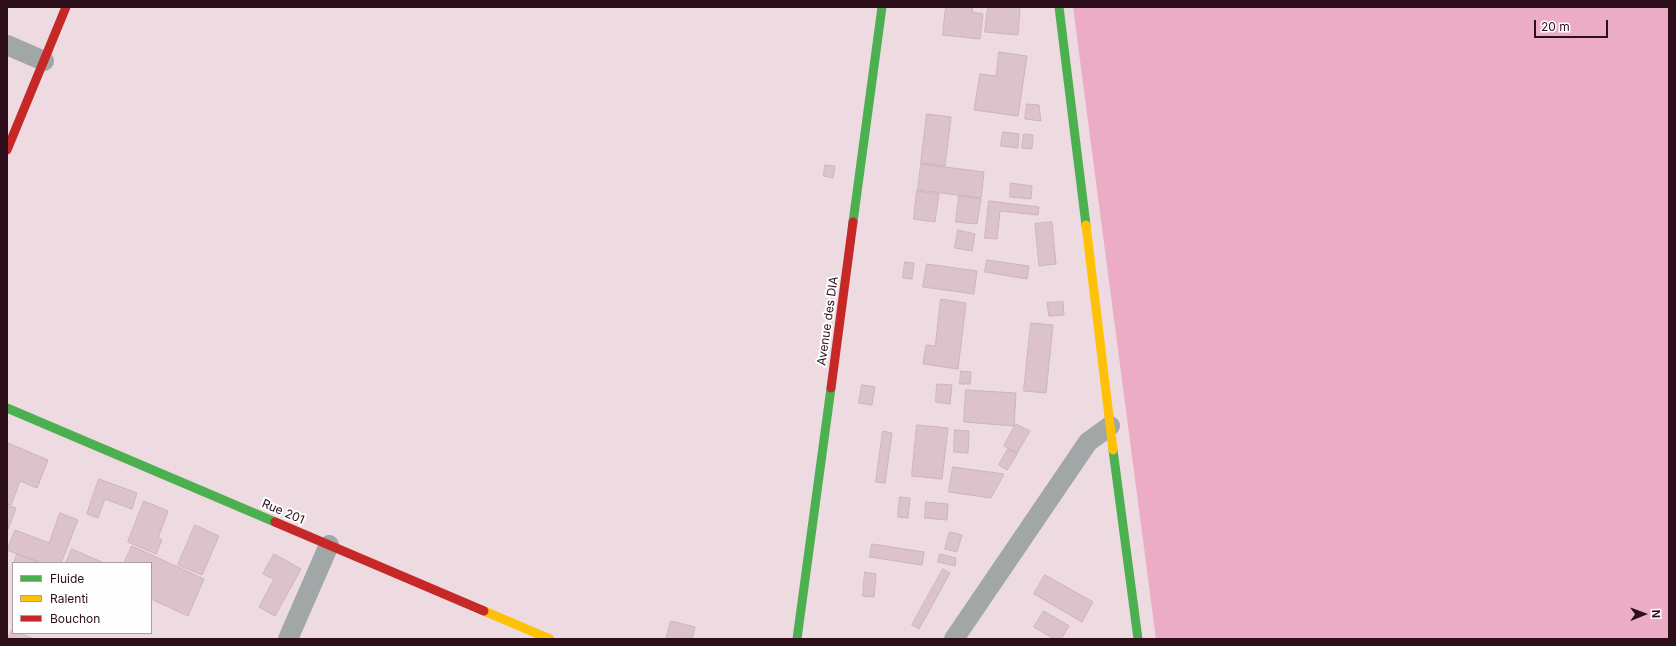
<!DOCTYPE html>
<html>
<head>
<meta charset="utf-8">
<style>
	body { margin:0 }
	#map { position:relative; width:1676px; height:646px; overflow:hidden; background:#eedae1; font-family:Inter,sans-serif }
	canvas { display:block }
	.frame { position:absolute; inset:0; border:8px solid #2d0e1b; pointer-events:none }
	.legend { position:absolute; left:12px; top:562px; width:140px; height:72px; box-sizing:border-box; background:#fefefe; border:1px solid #aa9ea3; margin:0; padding:5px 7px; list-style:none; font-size:12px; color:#2d0e1b }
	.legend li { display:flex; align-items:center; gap:8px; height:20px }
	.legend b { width:20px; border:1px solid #aa9ea3 }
	.north { position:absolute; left:1624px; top:594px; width:40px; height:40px; -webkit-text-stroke:3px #fefefe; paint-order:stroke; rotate:89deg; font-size:11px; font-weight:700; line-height:16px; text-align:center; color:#2d0e1b }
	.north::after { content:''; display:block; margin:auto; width:14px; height:18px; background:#2d0e1b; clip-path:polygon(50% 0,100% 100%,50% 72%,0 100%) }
	.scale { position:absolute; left:1534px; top:20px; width:74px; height:18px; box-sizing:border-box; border:2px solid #2d0e1b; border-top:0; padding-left:5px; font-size:12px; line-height:14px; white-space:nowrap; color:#2d0e1b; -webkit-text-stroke:3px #fefefe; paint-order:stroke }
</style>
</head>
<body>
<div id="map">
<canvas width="1676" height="646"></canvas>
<div class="frame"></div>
<ul class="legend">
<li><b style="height:5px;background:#4caf50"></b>Fluide</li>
<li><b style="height:5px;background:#ffc107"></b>Ralenti</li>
<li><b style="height:5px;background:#c62828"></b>Bouchon</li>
</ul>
<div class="north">N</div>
<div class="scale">20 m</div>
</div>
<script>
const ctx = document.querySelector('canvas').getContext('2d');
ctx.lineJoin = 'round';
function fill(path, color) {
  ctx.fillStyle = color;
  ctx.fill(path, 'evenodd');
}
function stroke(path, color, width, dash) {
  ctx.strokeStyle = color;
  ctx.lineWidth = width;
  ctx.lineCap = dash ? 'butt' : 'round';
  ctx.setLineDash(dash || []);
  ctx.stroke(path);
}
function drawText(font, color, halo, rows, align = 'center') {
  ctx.font = font + ' Inter,sans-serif';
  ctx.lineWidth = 4;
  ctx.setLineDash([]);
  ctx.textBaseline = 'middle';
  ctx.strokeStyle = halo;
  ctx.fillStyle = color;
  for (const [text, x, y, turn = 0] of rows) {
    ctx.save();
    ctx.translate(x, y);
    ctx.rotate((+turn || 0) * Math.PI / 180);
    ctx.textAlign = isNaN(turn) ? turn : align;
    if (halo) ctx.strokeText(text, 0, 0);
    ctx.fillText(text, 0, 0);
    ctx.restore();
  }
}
const green = new Path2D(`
	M1073,7H1669V639H1156Z`);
const building = new Path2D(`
	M946,7H973L972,12L983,14L980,39L943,35Z
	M988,7H1020L1018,35L985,32Z
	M999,52L1027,56L1018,116L974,110L980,74L996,76Z
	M1027,104L1039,105L1041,121L1025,119Z
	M927,114L951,117L945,166L921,163Z
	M1003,132L1019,134L1018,148L1001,146Z
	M1024,134L1033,135L1032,149L1022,148Z
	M921,164L984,172L981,198L918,190Z
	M825,165L835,166L833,178L824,176Z
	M1011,183L1032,186L1031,199L1010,197Z
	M917,191L939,194L935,222L914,219Z
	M959,196L981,199L977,224L956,222Z
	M989,201L1039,207L1038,215L1000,211L997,239L985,238Z
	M1052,222L1056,264L1039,266L1035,224Z
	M958,230L975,234L972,251L955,248Z
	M987,260L1029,266L1027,279L985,272Z
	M905,262L914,263L912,279L903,278Z
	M927,264L977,271L974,294L923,287Z
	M941,299L966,303L958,369L923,364L926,345L935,346Z
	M1063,302L1064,315L1049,316L1047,303Z
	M1031,323L1053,325L1046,393L1024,391Z
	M961,371L971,372L970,384H960Z
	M937,384L952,385L950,404L936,402Z
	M862,385L875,387L872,405L859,403Z
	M966,390L1016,393L1014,426L964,422Z
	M1016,424L1030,431L1017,453L1004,446Z
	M917,425L948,428L942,479L912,476Z
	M955,430L969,431L968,453L954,452Z
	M883,431L892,433L885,483L876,482Z
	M8,443L48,460L37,488L20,481L11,505L7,504Z
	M1008,449L1017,454L1007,470L999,465Z
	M953,467L1004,474L991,498L949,492Z
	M99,479L137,493L132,509L105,499L98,518L87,514Z
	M900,497L910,498L908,518L898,517Z
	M144,501L168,511L158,538L162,540L156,554L128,542Z
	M926,502L948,504L947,520L925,518Z
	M7,505L16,508L7,532Z
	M60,513L78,520L61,563H42L7,550L15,530L49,543Z
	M195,525L219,536L202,575L178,565Z
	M950,532L962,535L957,552L945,549Z
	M872,544L924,552L922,565L870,557Z
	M132,546L204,579L188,616L151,599V563H124Z
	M72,549L104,563H66Z
	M17,554L42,563H14Z
	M274,554L301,569L275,616L259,607L274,579L263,574Z
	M940,554L956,558L955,566L938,562Z
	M943,569L950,573L919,629L912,625Z
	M865,572L876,574L874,597L863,596Z
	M1045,575L1093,602L1082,622L1034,594Z
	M1044,611L1069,626L1061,639H1054L1034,627Z
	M671,621L695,627L692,639H666Z
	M12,630L13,633H19L34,639H8Z`);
const street = new Path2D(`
	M7,45L44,61
	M288,639L329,545
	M954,639L1088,442L1110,426`);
const fast = new Path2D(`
	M1059,7L1086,225
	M853,222L882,7
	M7,408L275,522
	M1113,450L1138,639
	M797,639L831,388`);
const slow = new Path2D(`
	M1086,225L1113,450
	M484,611L550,639`);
const jam = new Path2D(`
	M7,150L66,7
	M831,388L853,222
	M275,522L484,611`);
const streetNames = [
	["Avenue des DIA",828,321,-82],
	["Rue 201",283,512,23]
];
fill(green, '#edacc5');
fill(building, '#dbc2cb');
stroke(building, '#ccb4bd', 1);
stroke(street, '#a1a7a6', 20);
stroke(fast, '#4caf50', 9);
stroke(slow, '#ffc107', 9);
stroke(jam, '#c62828', 9);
drawText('12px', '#2d0e1b', '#fefefe', streetNames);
</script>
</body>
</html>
